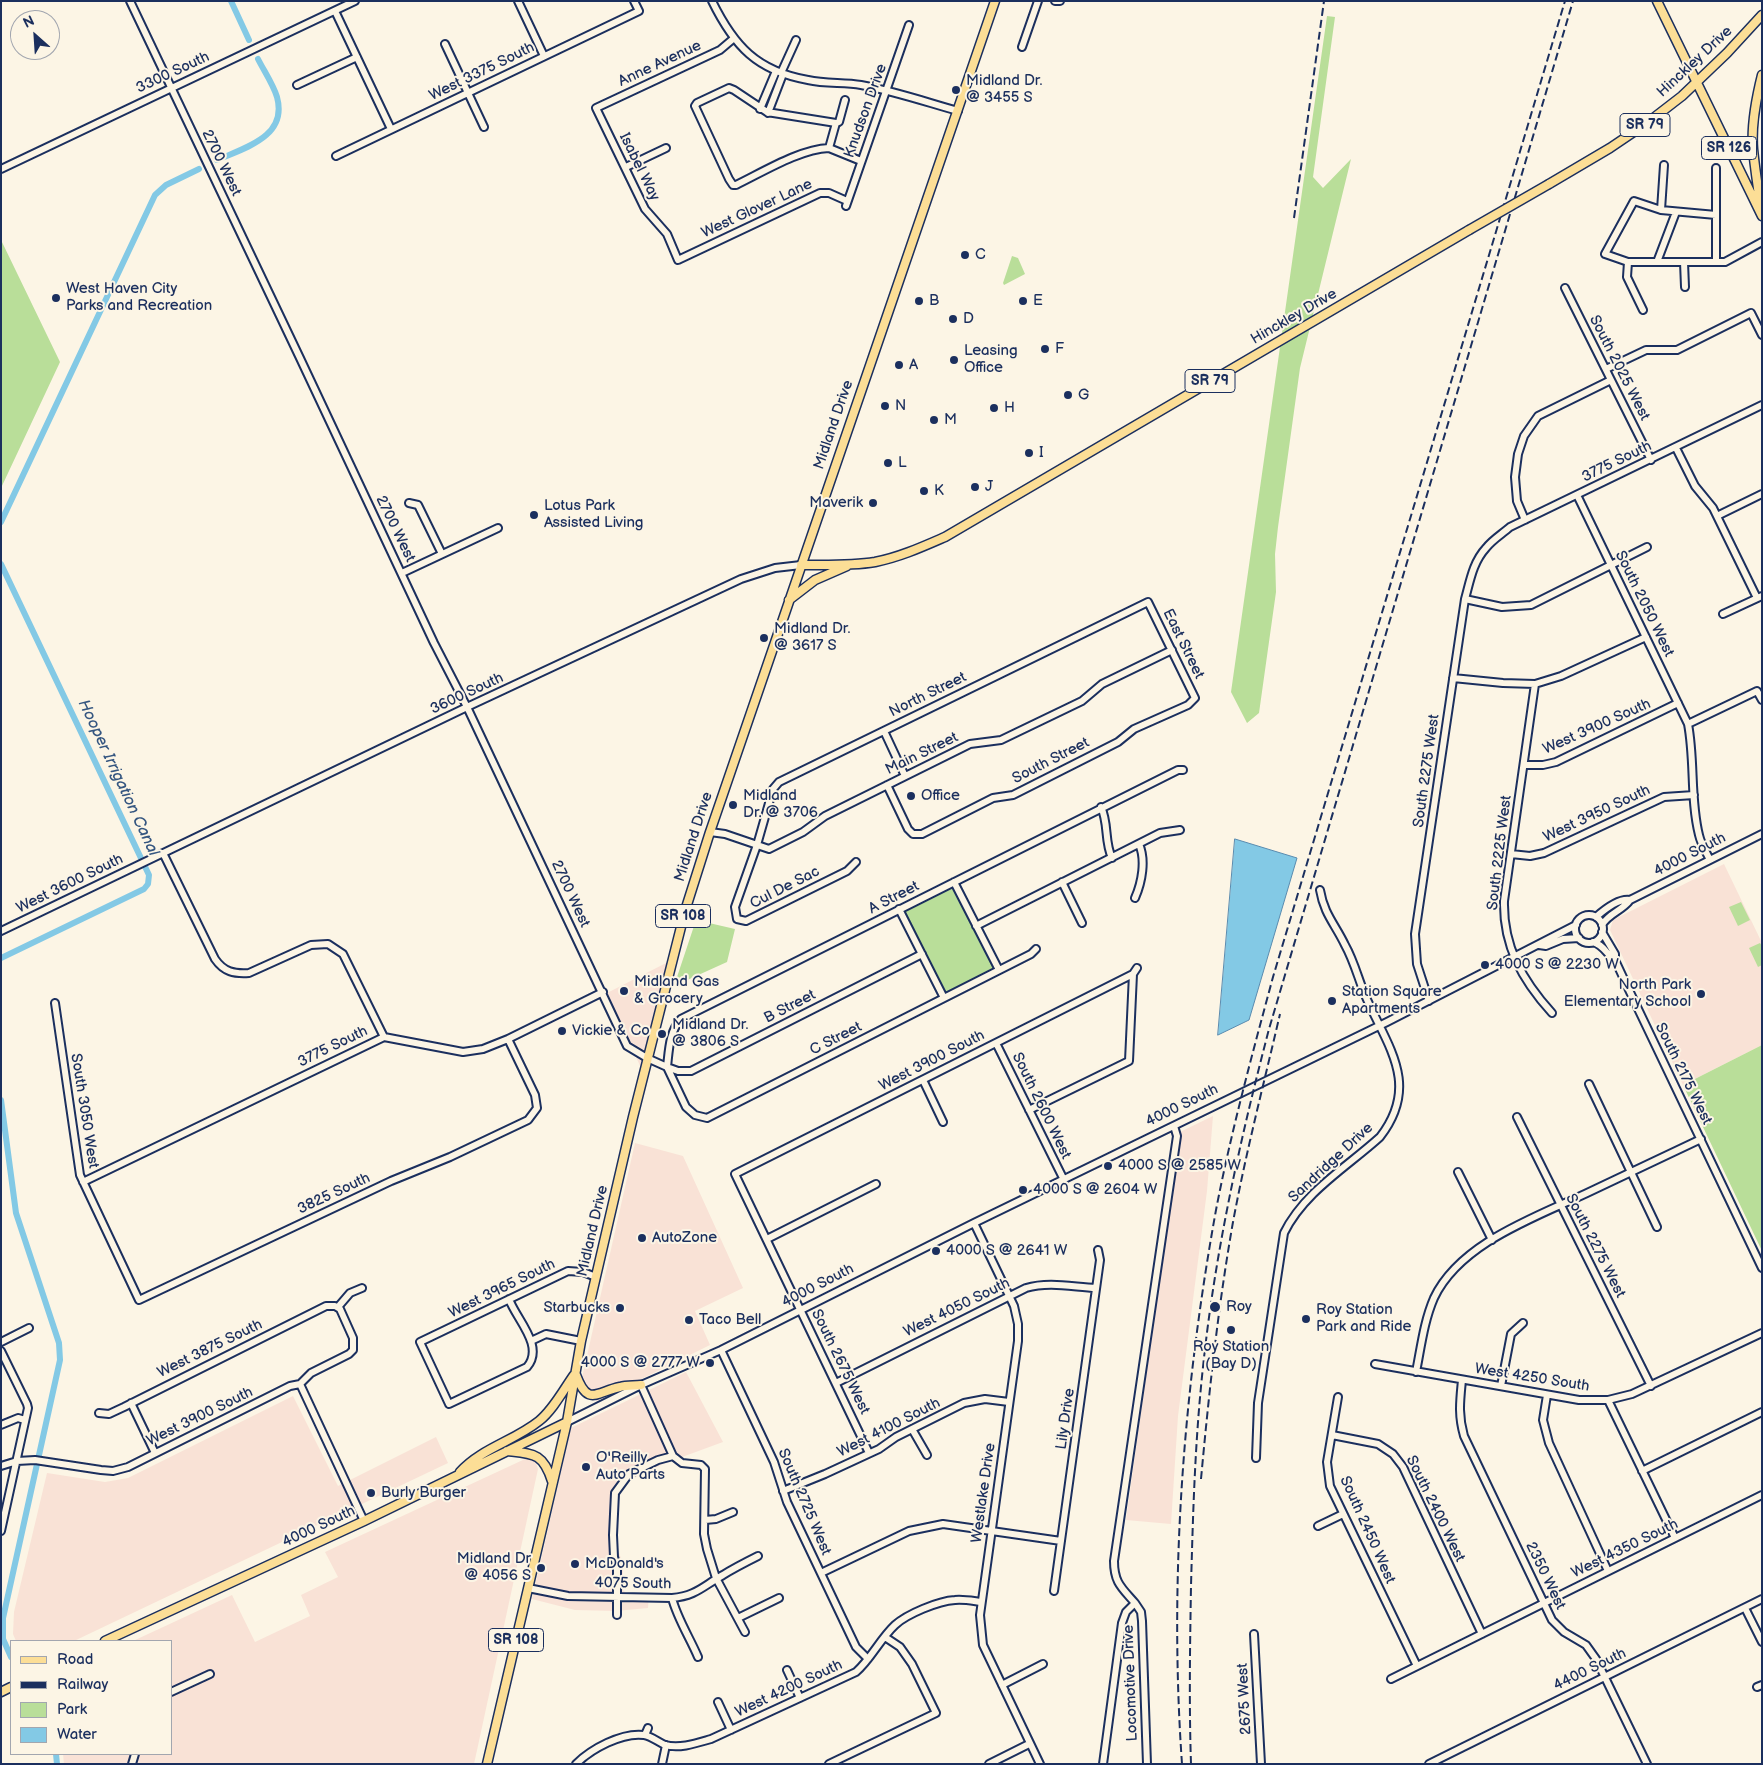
<!DOCTYPE html>
<html>
<head>
<meta charset="utf-8">
<style>
	body { margin:0 }
	#map { position:relative; width:1763px; height:1765px; overflow:hidden; background:#fcf5e5; font-family:"Balsamiq Sans",sans-serif }
	canvas { display:block }
	.frame { position:absolute; inset:0; border:2px solid #1b2f5e; pointer-events:none }
	.legend { position:absolute; left:10px; top:1640px; width:162px; height:115px; box-sizing:border-box; background:#fcf5e5; border:1px solid #a2a6af; margin:0; padding:6px 9px; list-style:none; font-size:15px; color:#1b2f5e }
	.legend li { display:flex; align-items:center; gap:10px; height:25px }
	.legend b { width:25px; border:1px solid #a2a6af }
	.north { position:absolute; left:10px; top:10px; width:50px; height:50px; box-sizing:border-box; background:#fcf5e5; border:1px solid #a2a6af; border-radius:50%; rotate:334deg; font-size:14px; font-weight:700; line-height:20px; text-align:center; color:#1b2f5e }
	.north::after { content:''; display:block; margin:auto; width:18px; height:22px; background:#1b2f5e; clip-path:polygon(50% 0,100% 100%,50% 72%,0 100%) }
</style>
</head>
<body>
<div id="map">
<canvas width="1763" height="1765"></canvas>
<div class="frame"></div>
<ul class="legend">
<li><b style="height:6px;background:#fcde96"></b>Road</li>
<li><b style="height:6px;background:#1b2f5e"></b>Railway</li>
<li><b style="height:14px;background:#b9de99"></b>Park</li>
<li><b style="height:14px;background:#83c9e5"></b>Water</li>
</ul>
<div class="north">N</div>
</div>
<script>
const ctx = document.querySelector('canvas').getContext('2d');
ctx.lineJoin = 'round';
function fill(path, color) {
  ctx.fillStyle = color;
  ctx.fill(path, 'evenodd');
}
function stroke(path, color, width, dash) {
  ctx.strokeStyle = color;
  ctx.lineWidth = width;
  ctx.lineCap = dash ? 'butt' : 'round';
  ctx.setLineDash(dash || []);
  ctx.stroke(path);
}
function drawText(font, color, halo, rows, align = 'center') {
  ctx.font = font + ' "Balsamiq Sans",sans-serif';
  ctx.lineWidth = 4;
  ctx.setLineDash([]);
  ctx.textBaseline = 'middle';
  ctx.strokeStyle = halo;
  ctx.fillStyle = color;
  for (const [text, x, y, turn = 0] of rows) {
    ctx.save();
    ctx.translate(x, y);
    ctx.rotate((+turn || 0) * Math.PI / 180);
    ctx.textAlign = isNaN(turn) ? turn : align;
    if (halo) ctx.strokeText(text, 0, 0);
    ctx.fillText(text, 0, 0);
    ctx.restore();
  }
}
const built = new Path2D(`
	M1724,864L1762,943V1045L1683,1085L1610,930L1613,920Z
	M672,960L641,1068L607,993Z
	M1213,1116L1207,1191L1178,1416L1171,1524L1126,1520L1180,1132Z
	M635,1143L683,1156L743,1288L695,1311L710,1345L597,1401L579,1391Z
	M686,1372L723,1442L663,1464L628,1481L620,1494L617,1509V1531L618,1550L623,1564V1590L626,1593H649L648,1608L616,1611L575,1610L532,1599L571,1428Z
	M293,1396L338,1486L436,1437L448,1463L74,1641H16L13,1634L14,1612L47,1473L105,1482L128,1478Z
	M525,1459H531L536,1463L538,1469L474,1764H64L63,1754H171V1641H133L232,1595L255,1642L310,1616L301,1595L338,1577L325,1552Z`);
const green = new Path2D(`
	M1327,16L1335,17L1313,177L1323,188L1351,159L1300,368L1278,527L1275,554L1276,592L1259,713L1247,723L1231,692Z
	M1,240L60,362L1,488Z
	M1012,256L1018,258L1025,274L1004,285L1003,283Z
	M954,885L996,969L944,995L902,911Z
	M1741,902L1750,920L1738,926L1729,907Z
	M696,920L735,929L727,962L674,986Z
	M1760,943L1762,946V965L1758,967L1749,948Z
	M1762,1045V1251L1683,1085Z`);
const water = new Path2D(`
	M1235,839L1297,858L1249,1020L1218,1035Z`);
const canal = new Path2D(`
	M231,1L249,40
	M217,160C244,148 288,137 277,97C273,84 264,71 258,59
	M1,522L155,195L166,185L199,169
	M1,564L149,875L148,884L144,889L1,958
	M1,1100L16,1213L59,1343L60,1360L3,1618V1639L11,1657
	M56,1754L57,1764`);
const minor = new Path2D(`
	M130,1L299,356L434,643L467,707L627,1046L647,1058L667,1067C669,1050 669,1032 681,1019L1178,770H1183
	M518,1L544,56
	M712,1C734,46 757,71 808,80C826,84 844,82 861,85C894,91 926,102 958,111
	M1055,1H1060
	M335,11L391,129
	M733,39L720,50L596,108L645,209L667,234L678,260L820,193H829L847,201
	M445,44L484,127
	M1022,47L1038,1
	M781,73L796,40
	M297,85L357,57
	M729,88L734,90L767,112L836,123L829,148C800,149 763,172 736,185H733L729,179L695,106L697,103Z
	M760,109L776,71
	M768,113L783,74
	M836,123L839,122L845,100
	M829,148L861,161
	M336,156L639,11L634,1
	M626,167L666,148
	M1,169L355,1
	M846,206L909,25
	M1661,210L1664,165
	M1716,215L1661,210L1634,201L1605,254L1628,262H1725L1762,242
	M1628,262L1627,277L1643,310
	M1657,262L1676,212
	M1684,262L1685,287
	M1716,262V168
	M1565,288L1651,460
	M1606,369L1646,350H1677L1751,313L1762,335
	M1676,448L1695,486L1713,508L1757,598
	M1577,495L1688,724C1695,761 1690,799 1699,835C1701,844 1706,852 1710,860
	M409,503L418,505L442,554
	M1717,516L1762,494
	M1525,520L1517,501L1515,477L1518,454L1524,436L1538,416L1611,380
	M402,573L498,528
	M1465,599L1502,607L1531,605L1647,547
	M1723,614L1762,596
	M1453,678L1503,683L1535,684L1561,676L1646,637
	M1535,684L1504,901C1503,946 1522,980 1552,1013
	M1688,724L1757,691L1762,700
	M884,731L905,776
	M1524,765H1543L1556,762L1678,703
	M1101,807C1109,824 1104,841 1112,858
	M710,832L725,834L769,849L803,832L825,816L970,744L1001,740L1082,701L1102,684L1172,650
	M163,853L215,959C224,972 234,974 249,973L311,945L328,944L343,954L384,1037
	M1511,854L1530,856L1544,853L1664,797L1694,795
	M856,862L847,871L746,921L737,919L735,907L757,845L773,789L779,782L1148,602L1195,698L1188,705L1134,729L1118,742L1013,795L993,798L922,834H913L908,829L887,785
	M954,882L999,970
	M1062,882L1082,923
	M1135,898C1142,882 1146,860 1139,844
	M899,909L944,998
	M1575 929a14 14 0 1 1 28 0a14 14 0 1 1-28 0Z
	M1596,917C1605,909 1619,898 1630,900
	M1602,925C1609,913 1622,911 1630,900L1762,834
	M976,926L1160,833L1180,830
	M1,931L467,707L741,579L775,568L801,565
	M1602,932L1615,954V960L1629,990L1762,1268
	M1593,942C1604,945 1606,954 1615,960
	M1539,945L1546,946L1563,939L1579,938
	M1429,1001L1417,964L1415,934L1465,599C1470,581 1473,562 1486,548C1492,540 1502,534 1510,527L1762,405
	M55,1003L80,1175L139,1300L391,1181L450,1157L528,1120L537,1108L535,1095L508,1039
	M996,1043L1064,1180
	M667,1067L686,1107L695,1115L707,1118L1031,954L1036,949
	M667,1067L678,1071H691L922,954
	M923,1080L943,1122
	M1589,1084L1657,1227
	M1029,1110L1129,1061L1133,974
	M1517,1117L1651,1386
	M1458,1172L1492,1240
	M83,1182L384,1037L463,1052L483,1049L508,1039L603,992
	M974,1223L1014,1306L1018,1324V1341L980,1615L983,1645L1040,1764
	M767,1239L876,1184
	M509,1299C516,1319 545,1346 527,1367L449,1404L420,1342L568,1271L583,1272L596,1277
	M338,1307L350,1293L362,1288
	M531,1341L546,1334L581,1341
	M1,1342L29,1328
	M721,1350L774,1462L787,1502L856,1647L868,1659
	M1,1351L27,1404L28,1408L1,1531
	M1375,1364L1579,1400H1608L1632,1394L1762,1333
	M1416,1372C1421,1347 1424,1321 1434,1298C1460,1243 1536,1217 1587,1193C1625,1175 1663,1157 1701,1139
	M1462,1380C1460,1401 1458,1415 1464,1436L1552,1620L1564,1632L1586,1645L1596,1659L1647,1764
	M836,1383L1026,1288C1049,1281 1073,1287 1096,1288
	M300,1384L364,1521
	M641,1385L673,1456
	M1501,1386L1511,1334L1523,1323
	M1547,1395L1543,1420L1549,1443L1608,1571
	M1338,1397L1327,1462L1330,1486L1417,1666
	M1608,1400L1675,1538
	M131,1403L155,1453
	M567,1422L641,1385L721,1350L974,1223L1387,1022L1576,925
	M1,1425L18,1418L25,1420
	M912,1429L927,1455
	M1332,1435L1378,1444L1393,1454L1403,1467L1482,1634
	M869,1453L735,1174L1133,974L1137,968
	M673,1456L682,1463L701,1465L705,1469L704,1534L707,1549L716,1578L745,1632
	M1256,1458L1258,1403L1284,1233C1304,1192 1347,1167 1380,1137C1421,1084 1387,1046 1365,995C1358,978 1354,961 1345,945C1335,924 1324,914 1320,890
	M1,1466L17,1461L35,1460L101,1470L113,1471L128,1467L290,1386L300,1384L311,1373L349,1354L353,1350V1338L340,1309L335,1306H326L124,1407L109,1414L99,1413
	M1642,1471L1762,1412
	M783,1491L825,1474L879,1449L896,1437L964,1403L985,1399L1009,1402
	M705,1520L716,1519L733,1512
	M1318,1526L1343,1514
	M821,1573L909,1531L943,1524L1061,1541
	M528,1588L568,1596L672,1598C696,1596 703,1586 723,1575C734,1568 746,1562 758,1556
	M1054,1591L1100,1260L1098,1250
	M672,1598C677,1618 690,1638 698,1657
	M1135,1603L1141,1612L1142,1621L1147,1764
	M1745,1608L1762,1642
	M617,1615V1567L614,1557L613,1535L615,1493L629,1474L658,1460L673,1456
	M738,1618L779,1598
	M1254,1634L1261,1764
	M787,1670L800,1698
	M1391,1679L1762,1495
	M1002,1685L1043,1664
	M1757,1687L1762,1685
	M171,1692L210,1674
	M718,1702L731,1730
	M645,1735L648,1728
	M132,1764L135,1754
	M576,1764C591,1749 622,1732 644,1735C651,1736 658,1742 665,1745C680,1749 697,1743 711,1739L856,1672C871,1659 880,1639 895,1625C907,1614 938,1601 955,1600C963,1599 973,1601 981,1602
	M662,1764L666,1745
	M829,1764L936,1713L912,1664L900,1647L885,1637
	M989,1764L1029,1744
	M1103,1764L1122,1623L1126,1612L1135,1603C1122,1588 1114,1583 1114,1561L1177,1136L1174,1126
	M1429,1764L1762,1599`);
const major = new Path2D(`
	M1657,1L1762,216
	M1549,184L1610,148L1647,123L1682,96L1727,53L1762,15
	M1761,208C1758,189 1755,169 1753,149C1751,124 1756,99 1762,75
	M801,565C826,565 851,566 875,562C900,557 922,547 945,537L1469,230
	M789,600L815,580L847,566
	M576,1375C588,1407 596,1392 620,1387C627,1385 634,1386 641,1385
	M507,1451C534,1454 543,1453 552,1481
	M460,1472C482,1448 514,1441 539,1421C553,1410 564,1389 574,1375
	M105,1641L364,1521L567,1422
	M1,1692L11,1687
	M487,1764L567,1422L581,1341L633,1117L685,911L710,832L995,1`);
const rail = new Path2D(`
	M1294,218L1324,1
	M1201,1479C1209,1393 1218,1307 1233,1222C1246,1152 1264,1083 1280,1014
	M1182,1764C1169,1580 1183,1392 1216,1210C1231,1132 1252,1055 1273,977L1565,1
	M1191,1764C1189,1704 1190,1645 1191,1586C1193,1513 1195,1440 1203,1367C1215,1252 1240,1140 1269,1029L1573,1`);
const majorBridge = new Path2D(`
	M1469,230L1549,184`);
const markers = [
	[956,90,5,"#1b2f5e"],
	[965,255,5,"#1b2f5e"],
	[56,298,5,"#1b2f5e"],
	[919,301,5,"#1b2f5e"],
	[1023,301,5,"#1b2f5e"],
	[953,319,5,"#1b2f5e"],
	[1045,349,5,"#1b2f5e"],
	[954,360,5,"#1b2f5e"],
	[899,365,5,"#1b2f5e"],
	[1068,395,5,"#1b2f5e"],
	[885,406,5,"#1b2f5e"],
	[994,408,5,"#1b2f5e"],
	[934,420,5,"#1b2f5e"],
	[1029,453,5,"#1b2f5e"],
	[888,463,5,"#1b2f5e"],
	[975,487,5,"#1b2f5e"],
	[924,491,5,"#1b2f5e"],
	[873,503,5,"#1b2f5e"],
	[534,515,5,"#1b2f5e"],
	[764,638,5,"#1b2f5e"],
	[911,796,5,"#1b2f5e"],
	[733,805,5,"#1b2f5e"],
	[1485,965,5,"#1b2f5e"],
	[624,991,5,"#1b2f5e"],
	[1701,994,5,"#1b2f5e"],
	[1332,1001,5,"#1b2f5e"],
	[562,1031,5,"#1b2f5e"],
	[662,1034,5,"#1b2f5e"],
	[1108,1166,5,"#1b2f5e"],
	[1023,1190,5,"#1b2f5e"],
	[642,1238,5,"#1b2f5e"],
	[936,1251,5,"#1b2f5e"],
	[1215,1307,6,"#1b2f5e"],
	[620,1308,5,"#1b2f5e"],
	[1306,1319,5,"#1b2f5e"],
	[689,1320,5,"#1b2f5e"],
	[1231,1330,5,"#1b2f5e"],
	[710,1363,5,"#1b2f5e"],
	[586,1467,5,"#1b2f5e"],
	[371,1493,5,"#1b2f5e"],
	[575,1564,5,"#1b2f5e"],
	[541,1568,5,"#1b2f5e"]
];
const shields = [
	[1645,125,50],
	[1729,148,55],
	[1210,381,50],
	[683,916,55],
	[516,1640,55]
];
const shieldNames = [
	["SR 79",1645,125],
	["SR 126",1729,148],
	["SR 79",1210,381],
	["SR 108",683,916],
	["SR 108",516,1640]
];
const streetNames = [
	["Hinckley Drive",1695,62,-43],
	["Anne Avenue",660,64,-25],
	["West 3375 South",482,72,-26],
	["3300 South",173,73,-25],
	["Knudson Drive",866,111,-70],
	["2700 West",221,163,64],
	["Isabel Way",639,167,64],
	["West Glover Lane",757,209,-25],
	["Hinckley Drive",1294,317,-30],
	["South 2025 West",1619,368,63],
	["Midland Drive",834,425,-71],
	["3775 South",1617,462,-26],
	["2700 West",395,529,64],
	["South 2050 West",1644,604,64],
	["East Street",1183,644,64],
	["3600 South",467,694,-25],
	["North Street",928,695,-26],
	["West 3900 South",1597,727,-24],
	["Main Street",922,754,-26],
	["South Street",1051,761,-27],
	["South 2275 West",1427,771,-82],
	["West 3950 South",1597,814,-25],
	["Midland Drive",694,837,-72],
	["South 2225 West",1500,853,-83],
	["4000 South",1690,855,-27],
	["West 3600 South",70,884,-26],
	["Cul De Sac",785,888,-27],
	["2700 West",570,894,65],
	["A Street",894,898,-27],
	["B Street",790,1007,-27],
	["C Street",836,1039,-27],
	["3775 South",333,1047,-26],
	["West 3900 South",932,1061,-27],
	["South 2175 West",1683,1074,64],
	["South 2600 West",1041,1106,64],
	["4000 South",1182,1106,-26],
	["South 3050 West",84,1111,81],
	["Sandridge Drive",1331,1163,-43],
	["3825 South",334,1194,-25],
	["Midland Drive",593,1231,-77],
	["South 2275 West",1595,1246,63],
	["4000 South",818,1286,-27],
	["West 3965 South",502,1289,-26],
	["West 4050 South",957,1308,-26],
	["West 3875 South",210,1349,-26],
	["South 2675 West",840,1362,64],
	["West 4250 South",1532,1378,9],
	["West 3900 South",200,1417,-26],
	["Lily Drive",1066,1419,-82],
	["West 4100 South",889,1428,-27],
	["Westlake Drive",984,1493,-82],
	["South 2725 West",804,1502,67],
	["South 2400 West",1435,1509,64],
	["4000 South",319,1527,-25],
	["South 2450 West",1367,1530,66],
	["West 4350 South",1625,1549,-26],
	["2350 West",1545,1576,64],
	["4075 South",633,1584,1],
	["4400 South",1590,1670,-26],
	["Locomotive Drive",1131,1683,-92],
	["West 4200 South",789,1689,-25],
	["2675 West",1245,1699,-93]
];
const poiNames = [
	["Midland Dr.",966,81],
	["@ 3455 S",966,98],
	["C",975,255],
	["West Haven City",66,289],
	["Parks and Recreation",66,306],
	["B",929,301],
	["E",1033,301],
	["D",963,319],
	["F",1055,349],
	["Leasing",964,351],
	["Office",964,368],
	["A",909,365],
	["G",1078,395],
	["N",895,406],
	["H",1004,408],
	["M",944,420],
	["I",1039,453],
	["L",898,463],
	["J",985,487],
	["K",934,491],
	["Maverik",863,503,"right"],
	["Lotus Park",544,506],
	["Assisted Living",544,523],
	["Midland Dr.",774,629],
	["@ 3617 S",774,646],
	["Midland",743,796],
	["Dr. @ 3706",743,813],
	["Office",921,796],
	["4000 S @ 2230 W",1495,965],
	["Midland Gas",634,982],
	["& Grocery",634,999],
	["North Park",1691,985,"right"],
	["Elementary School",1691,1002,"right"],
	["Station Square",1342,992],
	["Apartments",1342,1009],
	["Midland Dr.",672,1025],
	["@ 3806 S",672,1042],
	["Vickie & Co",572,1031],
	["4000 S @ 2585 W",1118,1166],
	["4000 S @ 2604 W",1033,1190],
	["AutoZone",652,1238],
	["4000 S @ 2641 W",946,1251],
	["Roy",1226,1307],
	["Starbucks",610,1308,"right"],
	["Roy Station",1316,1310],
	["Park and Ride",1316,1327],
	["Taco Bell",699,1320],
	["Roy Station",1231,1347,"center"],
	["(Bay D)",1231,1364,"center"],
	["4000 S @ 2777 W",700,1363,"right"],
	["O'Reilly",596,1458],
	["Auto Parts",596,1475],
	["Burly Burger",381,1493],
	["Midland Dr",531,1559,"right"],
	["@ 4056 S",531,1576,"right"],
	["McDonald's",585,1564]
];
const waterNames = [
	["Hooper Irrigation Canal",118,778,65]
];
fill(built, '#f9e2d6');
fill(green, '#b9de99');
fill(water, '#83c9e5');
stroke(water, '#598baf', 1);
stroke(canal, '#83c9e5', 6);
stroke(minor, '#1b2f5e', 10);
stroke(major, '#1b2f5e', 11);
stroke(minor, '#fcf5e5', 6);
stroke(major, '#fcde96', 8);
stroke(rail, '#1b2f5e', 2, [8, 4]);
stroke(majorBridge, '#1b2f5e', 11, []);
stroke(majorBridge, '#fcde96', 8);
for (const [x, y, r, color] of markers) {
  const dot = new Path2D();
  dot.arc(x, y, r, 0, 2 * Math.PI);
  ctx.fillStyle = color;
  ctx.fill(dot);
  stroke(dot, '#fcf5e5', 2);
}
for (const [x, y, w] of shields) {
  const box = new Path2D();
  box.roundRect(x - w / 2, y - 11.5, w, 23, 4);
  ctx.fillStyle = '#fcf5e5';
  ctx.fill(box);
  stroke(box, '#1b2f5e', 1);
}
drawText('bold 14px', '#1b2f5e', null, shieldNames);
drawText('15px', '#1b2f5e', '#fcf5e5', streetNames);
drawText('15px', '#1b2f5e', '#fcf5e5', poiNames, 'left');
drawText('italic 16px', '#355680', '#fcf5e5', waterNames);
</script>
</body>
</html>
